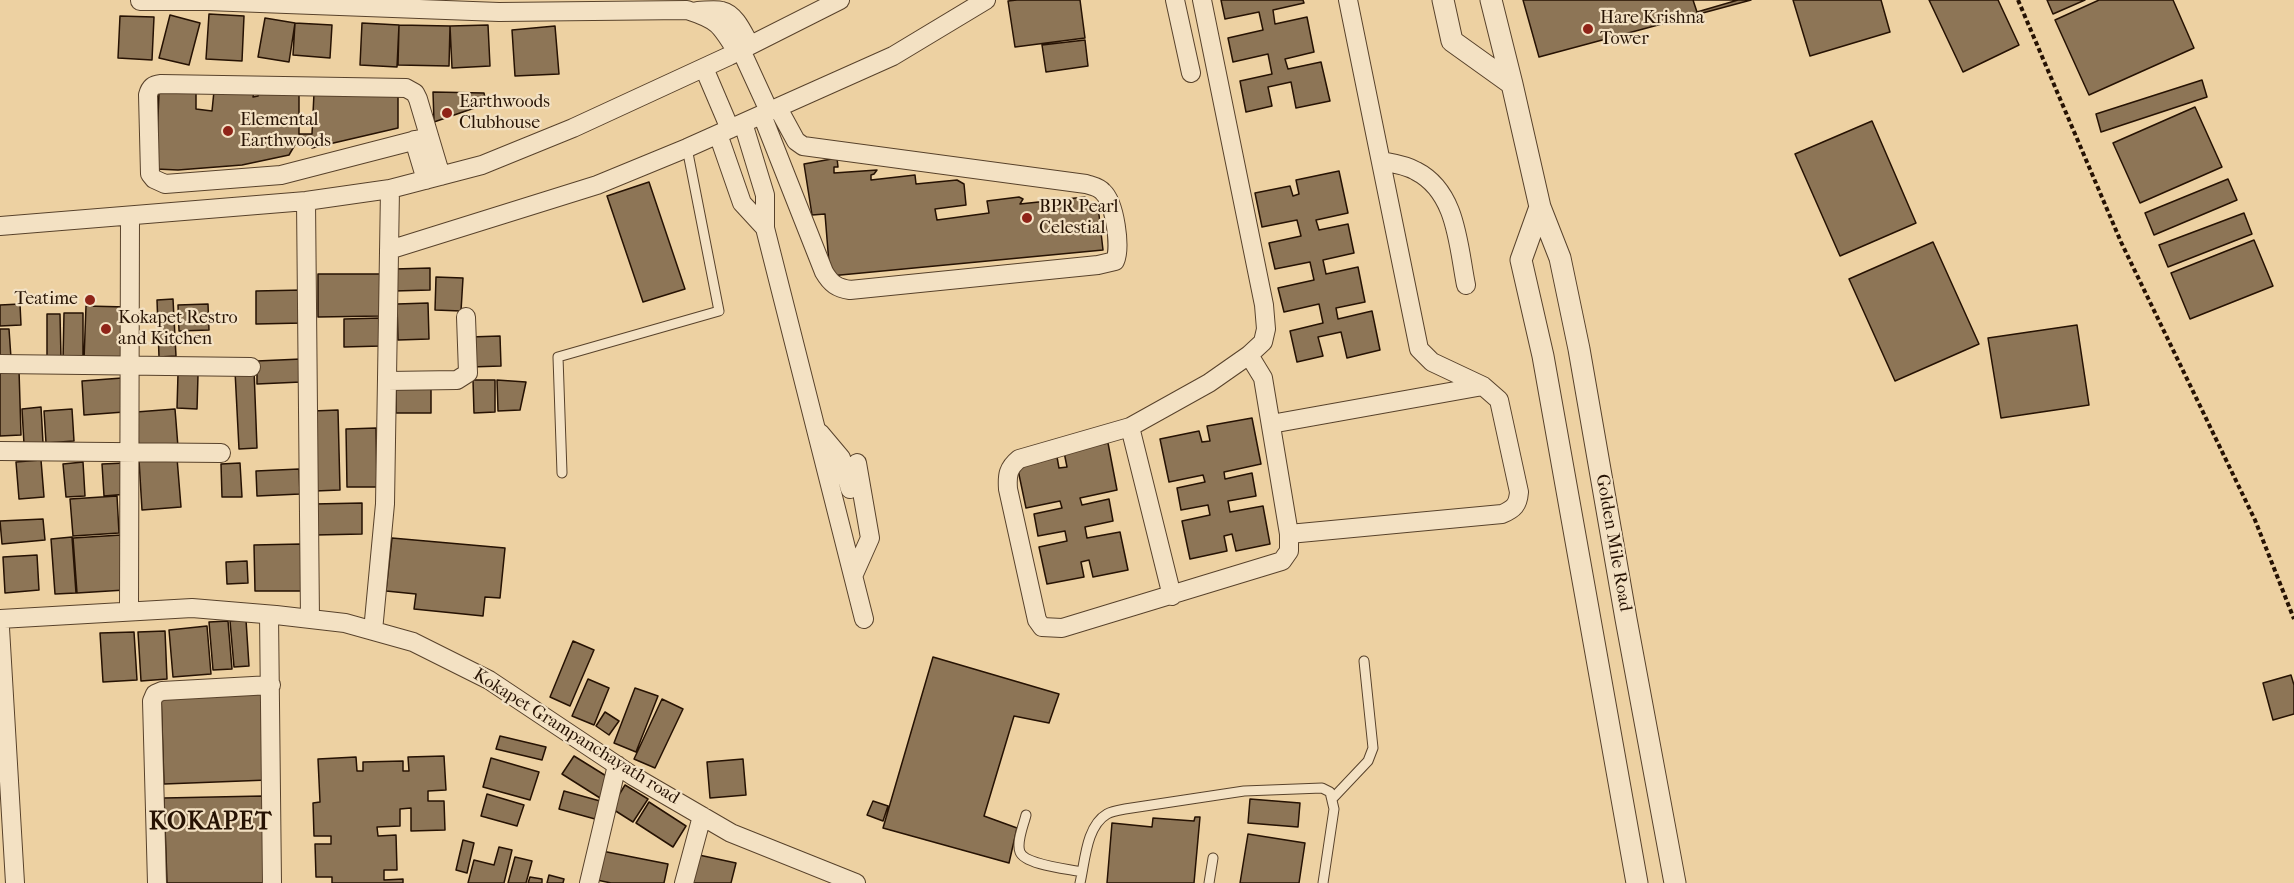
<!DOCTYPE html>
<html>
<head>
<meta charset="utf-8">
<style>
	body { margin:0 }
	canvas { display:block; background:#edd1a2 }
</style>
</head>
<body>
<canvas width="2294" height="883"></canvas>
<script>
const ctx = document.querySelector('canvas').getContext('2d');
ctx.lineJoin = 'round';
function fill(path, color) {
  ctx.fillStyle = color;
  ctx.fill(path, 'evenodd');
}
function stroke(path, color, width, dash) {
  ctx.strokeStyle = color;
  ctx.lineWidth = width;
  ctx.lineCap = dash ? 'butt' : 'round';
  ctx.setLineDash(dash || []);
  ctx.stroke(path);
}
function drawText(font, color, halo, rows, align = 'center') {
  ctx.font = font + ' "IM FELL French Canon",serif';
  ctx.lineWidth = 4.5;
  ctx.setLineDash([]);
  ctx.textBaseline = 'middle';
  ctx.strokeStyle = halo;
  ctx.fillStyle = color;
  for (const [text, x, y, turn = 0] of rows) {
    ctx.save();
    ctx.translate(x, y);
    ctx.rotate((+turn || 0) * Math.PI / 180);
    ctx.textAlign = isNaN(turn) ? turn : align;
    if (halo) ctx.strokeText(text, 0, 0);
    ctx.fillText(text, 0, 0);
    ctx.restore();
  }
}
const building = new Path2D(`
	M1017,0H1080L1085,38L1015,47L1008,1Z
	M1221,0H1303L1304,3L1273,10L1275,24L1307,17L1314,52L1285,59L1288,69L1321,62L1330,101L1296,108L1291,82L1268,87L1272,106L1246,112L1240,81L1272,74L1268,54L1233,62L1228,38L1263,30L1259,12L1225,19Z
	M1523,0H1751L1539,57Z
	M1693,0H1738L1697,12Z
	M1793,0H1881L1890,32L1810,56Z
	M1929,0H1998L2019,45L1963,72Z
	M2047,0H2085L2053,14Z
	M2099,0H2173L2194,48L2089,95L2055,20Z
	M209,14L244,16L242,61L206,59Z
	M170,15L200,23L189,65L159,58Z
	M120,16L154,17L152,60L118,58Z
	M265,18L295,23L289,62L258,57Z
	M295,23L332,25L330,58L293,55Z
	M362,23L399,25L397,67L360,65Z
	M399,25L450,26L449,66L398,65Z
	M488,25L490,66L452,68L450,26Z
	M555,26L559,74L515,76L512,30Z
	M1085,40L1088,66L1046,72L1042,45Z
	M2202,80L2207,97L2101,132L2096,114Z
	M214,91H254L253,97L258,96L259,91H299V134H312L314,93L398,94V128L312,148L310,141L296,143L289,155L242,165L178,170L156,169L159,92L196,93V109L212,111Z
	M433,92L484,93L486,104L434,122Z
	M2195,107L2222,167L2140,203L2113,143Z
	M1872,121L1916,223L1840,256L1795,154Z
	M837,158L838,167H834V173L877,170L874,174L871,175V180L915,175L916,184L957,180L964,184L966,205L935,209L937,220L989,213L987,201L1019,197L1023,199L1020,204L1085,197V203H1088L1090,207L1098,206L1103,250L830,276L825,214L812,215L804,164Z
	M1339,171L1348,213L1316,220L1319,230L1348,224L1354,253L1323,260L1326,274L1358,267L1365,302L1336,308L1338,319L1372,311L1380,350L1347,358L1341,332L1318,337L1323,356L1297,362L1290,331L1323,323L1319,304L1284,312L1278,288L1314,280L1310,262L1275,269L1269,243L1301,236L1297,220L1262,227L1255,193L1290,186L1293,196L1299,194L1296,180Z
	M2228,179L2237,200L2154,235L2145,213Z
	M649,182L685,289L643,302L607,196Z
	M2244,213L2252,234L2168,267L2159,245Z
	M2254,240L2273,286L2190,319L2171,273Z
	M1933,242L1979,344L1895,381L1849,279Z
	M430,268V290L394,291V269Z
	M318,274H380V316L318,317Z
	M436,277L463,278L461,311L435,310Z
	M303,290V323L256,324V291Z
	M173,299L176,356L159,357L157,300Z
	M428,303L429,339L398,340L397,304Z
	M20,304L21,325L0,326V305Z
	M208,304L209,330L179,331L178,305Z
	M86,306L127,307L126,361L84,360Z
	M64,313H83V360H63Z
	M47,314H60L61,358H47Z
	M380,318L381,346L344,347V319Z
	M2077,325L2089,405L2001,418L1988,338Z
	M0,329H9L11,358H0Z
	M500,336L501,366L470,367L469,337Z
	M301,359V382L257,384V361Z
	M0,370H19L21,435L0,436Z
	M254,370L257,448L239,449L235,371Z
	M178,374L198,375L197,409L177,408Z
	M122,378L124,412L84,415L82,381Z
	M473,380H495V412L474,413Z
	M497,380L526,382L520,410L498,411Z
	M396,383H431V413H396Z
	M41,407L43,443L24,444L22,409Z
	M72,409L74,441L46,443L44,411Z
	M175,409L178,447L139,449L136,412Z
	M338,410L340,490L315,491L313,411Z
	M1252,418L1261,464L1224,472L1225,479L1252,473L1256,496L1228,501L1230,512L1263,506L1270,544L1236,551L1232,534L1224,536L1227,551L1190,559L1182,521L1210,515L1208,505L1181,510L1177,488L1205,482L1203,475L1169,482L1160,439L1199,431L1202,442L1210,441L1207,426Z
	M376,428L377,487H347L346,429Z
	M1108,443L1117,490L1080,498L1082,505L1109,499L1113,521L1085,527L1087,538L1120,532L1128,570L1093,577L1089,560L1081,562L1084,577L1047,584L1039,547L1067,541L1065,531L1038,536L1034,514L1062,508L1060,501L1026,508L1017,465L1057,457L1059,468L1067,467L1064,452Z
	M177,458L181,507L142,510L139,460Z
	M41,460L44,497L19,499L16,462Z
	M83,462L85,496L66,497L63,464Z
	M125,463L128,494L104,496L102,464Z
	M240,463L242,497H222L221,464Z
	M299,469L300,494L257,496L256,471Z
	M117,496L119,533L73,536L70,499Z
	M362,503V534L315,535L314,504Z
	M43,519L45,540L2,544L0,521Z
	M121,535L125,590L77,593L73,538Z
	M72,537L76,593L55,594L51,539Z
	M392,538L505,548L500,598L485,597L483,616L414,609L416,594L386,591Z
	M301,544V591H255L254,545Z
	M37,555L39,590L5,593L3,557Z
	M247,561L248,583L227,584L226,562Z
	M246,620L249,666L234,667L230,621Z
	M228,621L232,669L213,670L209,622Z
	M207,626L211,674L173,677L169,630Z
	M165,631L167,679L141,681L138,632Z
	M134,632L137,680L103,682L100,633Z
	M573,641L594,650L570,706L550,697Z
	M933,657L1059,694L1049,723L1014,716L984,816L1017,828L1009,863L883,828Z
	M2291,675L2294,685V714L2273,720L2263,683Z
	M588,679L609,688L594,725L572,716Z
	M635,688L658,696L636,752L614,743Z
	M265,690L268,780L164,784L161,694Z
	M662,699L683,709L655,768L634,759Z
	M605,712L619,721L609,735L596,726Z
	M500,736L546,747L542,760L496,749Z
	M444,756L446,790L428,791V801H444L445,830L411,831V808L400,809V826L377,827L378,836L396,835L397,870H384V880L403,879V883H332V877H316L315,844H331V836H314L313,803L320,802L318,759L356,757L357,771H363V762L403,761V771H409L408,757Z
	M574,756L611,779L600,798L562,774Z
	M491,758L539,772L530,800L483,787Z
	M743,759L746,795L710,798L707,762Z
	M625,785L648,799L633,822L611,808Z
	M564,791L600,801L595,819L559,809Z
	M487,794L524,805L517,826L481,816Z
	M263,796L266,883H167L164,798Z
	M1250,799L1300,803L1298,827L1248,823Z
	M873,801L888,806L883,821L867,815Z
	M649,802L686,826L673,847L636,823Z
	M1195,817H1200L1194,883H1107L1112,823L1152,827L1153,818L1194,821Z
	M1248,834L1305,843L1299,883H1240Z
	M463,840L474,843L467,873L456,870Z
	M499,847L512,850L504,883H468L474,860L494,865Z
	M602,851L668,864L664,883H611L597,880Z
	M699,855L736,863L731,883H692Z
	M515,857L532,861L526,883H508Z
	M549,875L564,879L563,883H547Z
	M530,877L542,879V883H528Z`);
const path = new Path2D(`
	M2018,0L2121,242L2255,520L2294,619`);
const service = new Path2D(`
	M562,473L558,357L719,311L687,148
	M1333,798L1368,761L1373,748L1364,661
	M1026,815C1024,824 1016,842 1020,852C1025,865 1069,869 1082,872
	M1080,883C1085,862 1086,826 1107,814C1112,811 1119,810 1125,809L1244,791L1322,788L1330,792L1334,809L1323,883
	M1209,883L1213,858`);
const minor = new Path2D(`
	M1175,0L1191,73
	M1202,0L1264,305L1266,329L1263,342L1249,355L1209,383L1130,427L1019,459C1008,468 1007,475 1008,489L1037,620L1042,627L1062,628L1282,561L1289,551V534L1263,378L1249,355
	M140,1H207L499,12L687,10C718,20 720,24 737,52
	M697,11C705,11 715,9 722,11C736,14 744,35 750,45
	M741,50L769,111
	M704,68L730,129
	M762,115L824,272C831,284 837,288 850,290L1098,265L1115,261C1121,247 1115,203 1103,192C1099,187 1092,186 1086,184L803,146L796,141L778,108
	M743,123L765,195V228L864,619
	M718,134L742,203L765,228
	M428,137L281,175L165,184L154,179L150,174L148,95C150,87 153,85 161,84L406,88L415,93L418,99L441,176
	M414,140L426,180
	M1381,161C1392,163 1406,165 1416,171C1457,192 1458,245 1466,285
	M306,201L310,619
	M0,226L306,201L390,189L482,165L573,128L729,56L840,0
	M389,250L597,185L687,148L893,56L986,0
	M0,364L251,367
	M387,381L457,380L468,373L466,317
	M1271,424L1483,386
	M1130,427L1172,596
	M820,433L841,458L850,489
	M0,451L221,453
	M1289,534L1502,514C1514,509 1518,505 1519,492L1499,400L1483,386L1432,362L1419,349L1348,0
	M854,574L870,538L857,463
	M129,611L130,216
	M269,615L272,883
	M0,619L192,608L276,615L345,623L413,642L489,680L633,776L731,833L856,883
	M0,628L15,883
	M373,631L385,504L390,189
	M157,883L152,701L155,694L162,691L271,685
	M589,883L617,765
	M684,883L702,816`);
const tertiary = new Path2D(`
	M1443,0L1452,41L1512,84L1491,0
	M1512,84L1540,207L1560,258L1579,349L1626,619L1675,883
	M1540,207L1521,260L1543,356L1637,883`);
const markers = [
	[1588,29,6,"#8f2418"],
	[447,113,6,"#8f2418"],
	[228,131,6,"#8f2418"],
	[1027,218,6,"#8f2418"],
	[90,300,6,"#8f2418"],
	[106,329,6,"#8f2418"]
];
const poiNames = [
	["Hare Krishna",1600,19],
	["Tower",1600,40],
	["Earthwoods",459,103],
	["Clubhouse",459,124],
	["Elemental",240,121],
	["Earthwoods",240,142],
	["BPR Pearl",1039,208],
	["Celestial",1039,229],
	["Teatime",78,300,"right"],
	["Kokapet Restro",118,319],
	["and Kitchen",118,340]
];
const streetNames = [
	["Golden Mile Road",1613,543,80],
	["Kokapet Grampanchayath road",576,737,32]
];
const districtNames = [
	["KOKAPET",211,823]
];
fill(building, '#8d7556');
stroke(building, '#261203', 1.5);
stroke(service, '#58422b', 11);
stroke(minor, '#58422b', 20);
stroke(tertiary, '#58422b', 23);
stroke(path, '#261203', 4, [4.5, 3]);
stroke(service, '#f3e1c3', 9);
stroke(minor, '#f3e1c3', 18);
stroke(tertiary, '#f3e1c3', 21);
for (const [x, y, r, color] of markers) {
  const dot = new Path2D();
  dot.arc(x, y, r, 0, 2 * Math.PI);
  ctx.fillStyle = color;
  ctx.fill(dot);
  stroke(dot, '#f3e1c3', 2);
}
drawText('18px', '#261203', '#f3e1c3', poiNames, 'left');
drawText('18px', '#261203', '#f3e1c3', streetNames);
ctx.letterSpacing = '1.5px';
drawText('bold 24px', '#261203', '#f3e1c3', districtNames);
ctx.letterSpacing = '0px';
</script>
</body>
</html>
